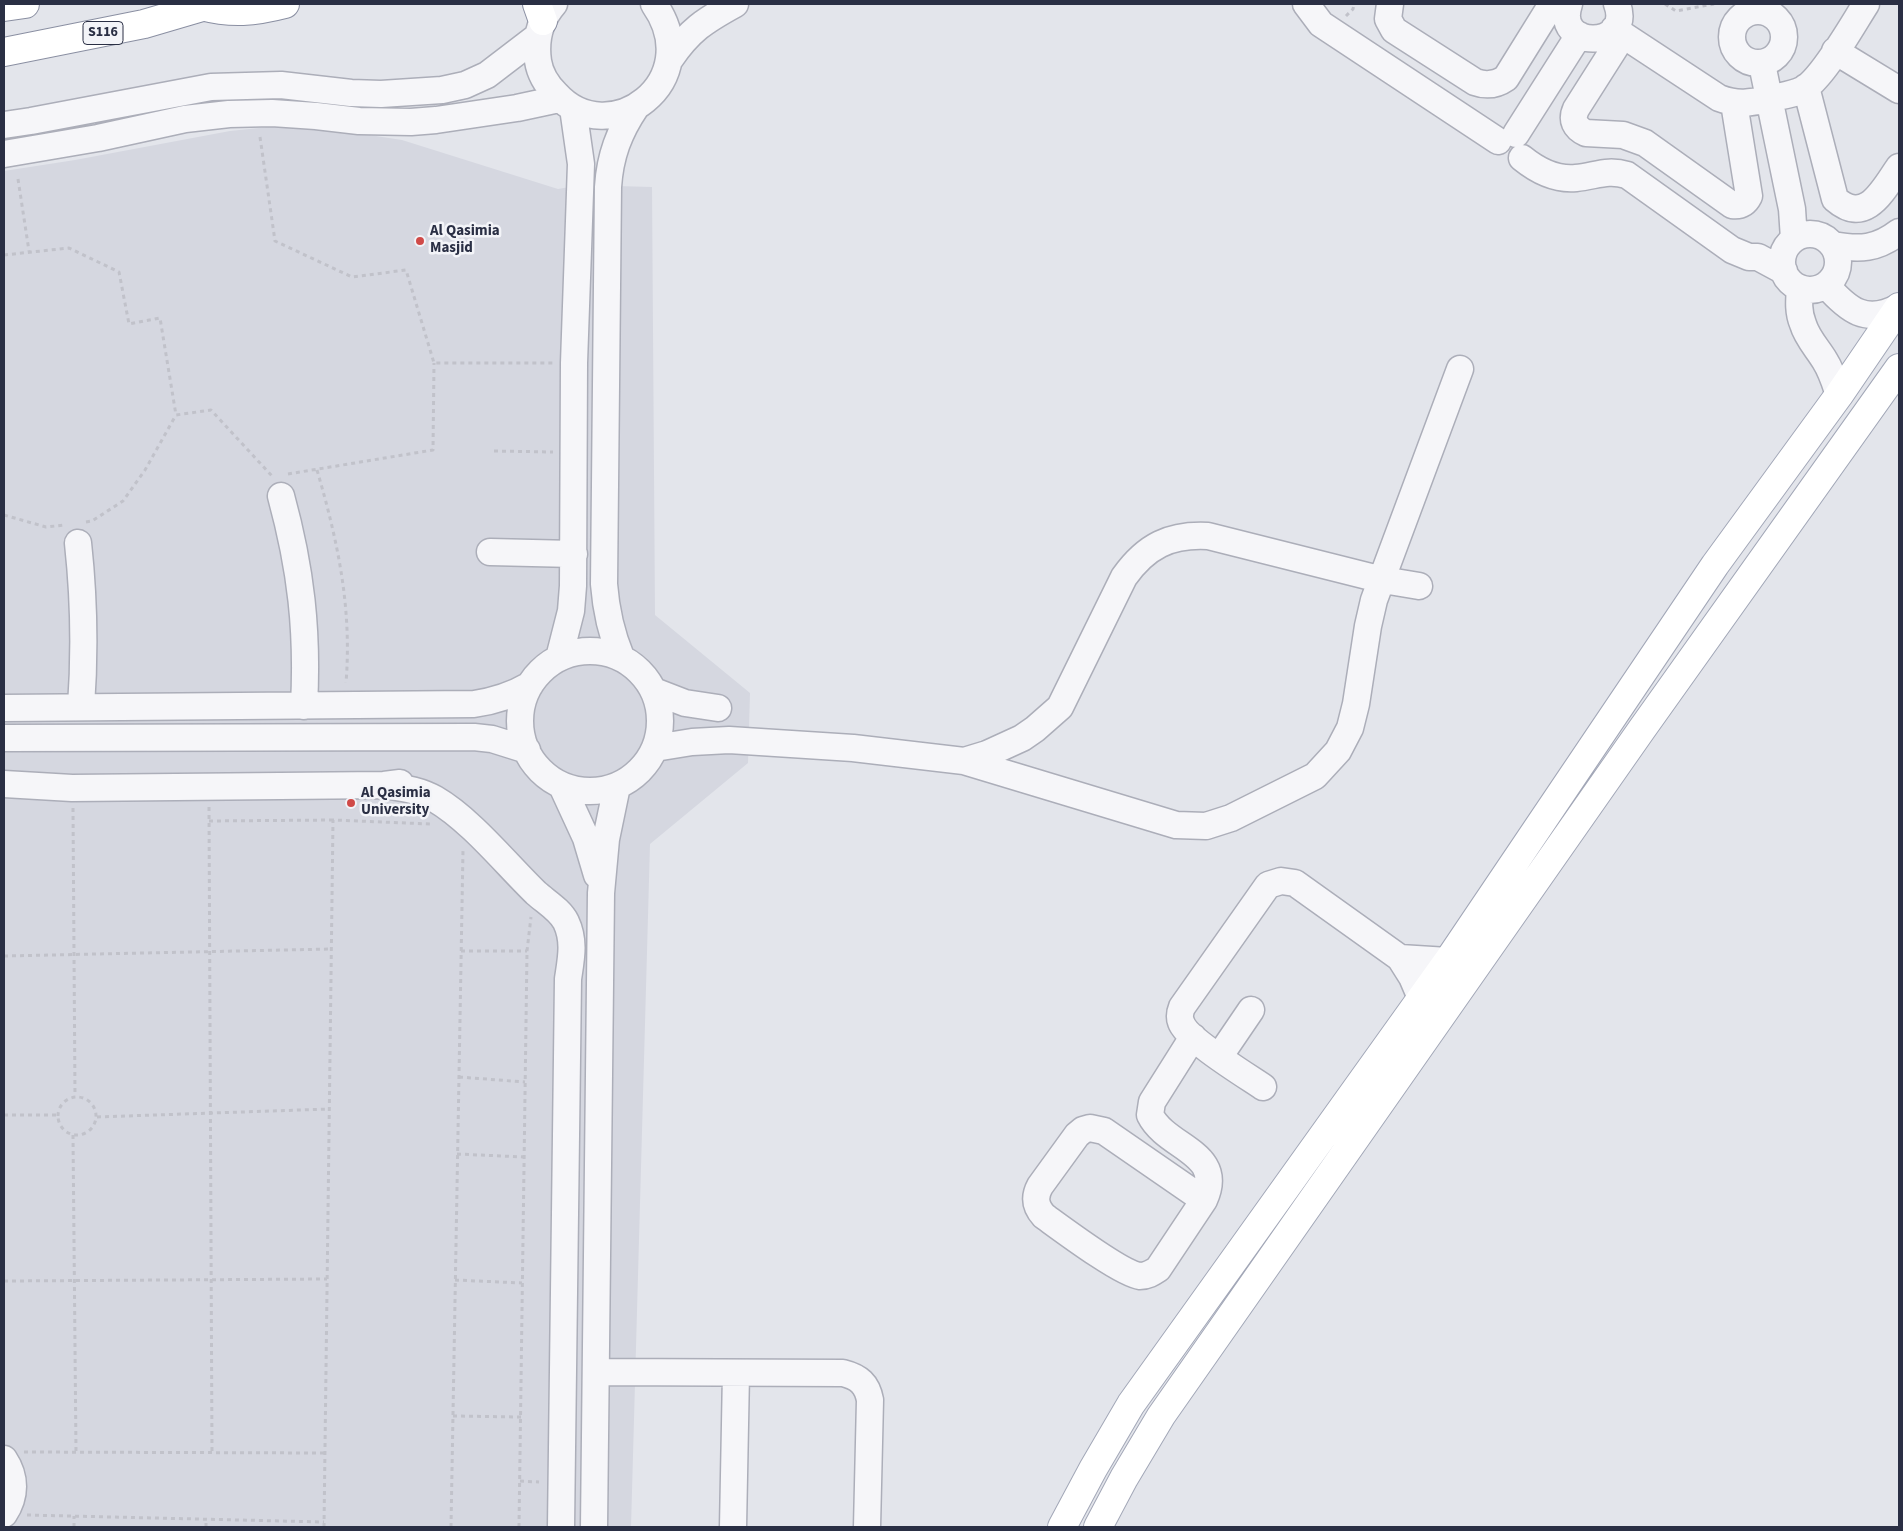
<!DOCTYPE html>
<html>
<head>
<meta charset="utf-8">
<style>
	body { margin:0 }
	#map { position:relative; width:1903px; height:1531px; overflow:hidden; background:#e3e5eb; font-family:"Source Sans 3",sans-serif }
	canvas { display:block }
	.frame { position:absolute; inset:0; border:5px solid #2a2f44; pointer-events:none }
</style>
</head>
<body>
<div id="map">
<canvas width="1903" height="1531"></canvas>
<div class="frame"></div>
</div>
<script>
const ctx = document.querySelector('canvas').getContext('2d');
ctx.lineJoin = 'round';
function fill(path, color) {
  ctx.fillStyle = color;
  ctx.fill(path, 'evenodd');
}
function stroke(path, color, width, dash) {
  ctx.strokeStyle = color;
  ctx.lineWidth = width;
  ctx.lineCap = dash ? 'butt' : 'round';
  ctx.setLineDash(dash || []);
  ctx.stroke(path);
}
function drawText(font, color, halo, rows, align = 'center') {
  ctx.font = font + ' "Source Sans 3",sans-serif';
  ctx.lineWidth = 5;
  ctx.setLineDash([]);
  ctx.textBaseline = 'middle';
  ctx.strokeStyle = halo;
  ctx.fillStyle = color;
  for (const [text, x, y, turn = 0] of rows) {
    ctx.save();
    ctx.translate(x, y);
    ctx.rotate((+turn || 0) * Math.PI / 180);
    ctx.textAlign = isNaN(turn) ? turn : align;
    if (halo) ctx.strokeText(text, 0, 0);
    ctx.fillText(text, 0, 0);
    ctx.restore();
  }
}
const built = new Path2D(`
	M297,124L402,140L558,189L581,185L652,187L655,615L750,693L748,763L650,844L631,1527H4V171L75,160L230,131Z`);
const path = new Path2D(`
	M1665,4L1676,11L1714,4
	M1346,16L1353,9L1354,4
	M260,137L275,241L352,277L406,270L434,363H553
	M18,179L29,251
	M4,255L69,248L119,272L129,324L160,318L176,415L211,410L272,476
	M494,451L553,452
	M317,470C338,542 352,608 346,683
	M288,474L433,450L434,363
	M4,515L46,527L65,525
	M86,522L92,521L123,501L145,470L176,415
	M209,807L212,1453
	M73,808L75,1096
	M209,821L333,820
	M461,951H527
	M4,956L331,949
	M459,1077L525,1082
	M58 1116a19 19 0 1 1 38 0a19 19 0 1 1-38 0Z
	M4,1115H58
	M97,1117L329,1109
	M73,1135L76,1452
	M457,1154L524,1157
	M455,1280L522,1283
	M4,1281L327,1279
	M453,1416L521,1417
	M24,1452L325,1453
	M520,1481L539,1482
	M27,1515L324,1522
	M74,1527V1516
	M206,1527V1519
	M324,1527L333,820L431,824
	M451,1527L463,850
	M519,1527L527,951L531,917`);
const minor = new Path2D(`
	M554,4C540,20 535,40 538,61C540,74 547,85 556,94C609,153 708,81 654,4
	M1306,4L1321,24L1498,141
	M1390,4L1388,19L1394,30L1475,82C1486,86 1496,85 1506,78L1552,4
	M1569,4C1553,51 1634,49 1617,4
	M1732 37a26 26 0 1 1 52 0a26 26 0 1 1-52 0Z
	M1614,29L1719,98C1737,105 1750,103 1768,99C1779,96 1792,95 1802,90C1822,80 1853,24 1866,4
	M1623,35L1576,109C1571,120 1575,128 1586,133L1623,135L1645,143L1732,205C1740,206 1745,204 1749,196L1734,103
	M1835,51L1899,90
	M670,59C690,30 704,21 735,4
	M1762,64L1792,209L1794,239
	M1806,87L1835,199C1866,226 1883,190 1899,167
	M4,125L31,121L211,87L281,85L351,93L381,94L442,90L465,85L487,75L538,36
	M1516,134L1579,35
	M4,154L98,138L185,119L229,114L272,113L316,116L359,121L411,122L436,120L517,108L559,99
	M1522,158C1538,171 1555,180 1576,178C1596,176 1607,169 1627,175L1732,250L1749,257H1758L1784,271
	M1782 262a28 28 0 1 1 56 0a28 28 0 1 1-56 0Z
	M1833,245C1860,250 1877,249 1899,232
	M1826,285C1848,310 1866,325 1899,307
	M1800,288C1799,301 1798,312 1803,324C1807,338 1818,349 1825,361C1832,372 1835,383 1839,395
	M281,496C301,569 308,631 304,706
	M78,543C84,598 85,652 81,707
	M490,552L574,554
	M520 721a70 70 0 1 1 140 0a70 70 0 1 1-140 0Z
	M621,657C611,633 606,610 604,584L608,187C610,156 619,132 636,107
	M559,658L571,611L573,586L574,363L581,164L573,108
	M654,691L685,703L718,708
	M4,708L474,704C495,701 511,696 530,685
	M4,738L474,737L492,739L527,750
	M655,748L692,742L729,740L853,748L964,761L987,754L1022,738L1035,729L1060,707L1124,577C1146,546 1170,534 1208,536L1383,580L1419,586
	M964,761L1176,825L1206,826L1231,818L1315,776L1338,751L1350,728L1356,704L1368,626L1374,600L1460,369
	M4,784L72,788L384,785L400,783
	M384,785C402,788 420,790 435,799C471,820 506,864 536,893C546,902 560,910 566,922C575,941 571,959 568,979L561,1527
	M562,786L586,838L597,875
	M1400,958L1448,961
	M1193,1037L1152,1102L1150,1115C1167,1149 1226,1152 1204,1200
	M1219,1057L1251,1010
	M1263,1087C1247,1076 1186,1039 1181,1022C1179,1017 1180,1012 1182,1007L1268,885L1281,881L1295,883L1400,958L1412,977L1421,998
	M1090,1128L1104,1131L1204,1200L1158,1269C1152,1273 1147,1276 1140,1276C1122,1274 1062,1229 1044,1216C1035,1206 1034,1197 1040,1186L1077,1135L1083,1130Z
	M596,1372L843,1373C859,1377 867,1384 870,1400L867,1527
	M4,1459C16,1477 16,1496 4,1514
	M594,1527L601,893L606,839L617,786
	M733,1527L736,1373`);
const major = new Path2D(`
	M1062,1527L1093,1469L1131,1404L1448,961L1715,565L1839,395L1899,307
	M1098,1527L1124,1478L1161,1416L1642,729L1899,368`);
const highway = new Path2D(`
	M537,4L543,21
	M201,6C232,14 254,12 285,4
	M4,7L25,4
	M4,52L144,24L212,4`);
const markers = [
	[420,241,5,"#d04a48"],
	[351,803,5,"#d04a48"]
];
const shields = [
	[103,33,40]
];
const shieldNames = [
	["S116",103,33]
];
const poiNames = [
	["Al Qasimia",430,232],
	["Masjid",430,249],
	["Al Qasimia",361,794],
	["University",361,811]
];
fill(built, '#d5d7e0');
stroke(minor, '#acaeb9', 29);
stroke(major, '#a2a7b7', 30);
stroke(highway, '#8a8fa2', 30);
stroke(path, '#c1c2ca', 3, [4, 4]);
stroke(minor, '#f6f6f9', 26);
stroke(major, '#fff', 28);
stroke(highway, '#fff', 28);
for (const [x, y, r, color] of markers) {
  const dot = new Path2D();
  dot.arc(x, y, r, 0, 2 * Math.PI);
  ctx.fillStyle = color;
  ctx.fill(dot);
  stroke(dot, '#f3f4f8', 2);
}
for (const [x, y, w] of shields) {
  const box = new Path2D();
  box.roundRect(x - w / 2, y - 11.5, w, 23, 4);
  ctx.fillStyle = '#f3f4f8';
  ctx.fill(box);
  stroke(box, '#2a2f44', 1);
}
drawText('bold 14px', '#2a2f44', null, shieldNames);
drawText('bold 15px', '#2a2f44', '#f3f4f8', poiNames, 'left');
</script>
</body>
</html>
